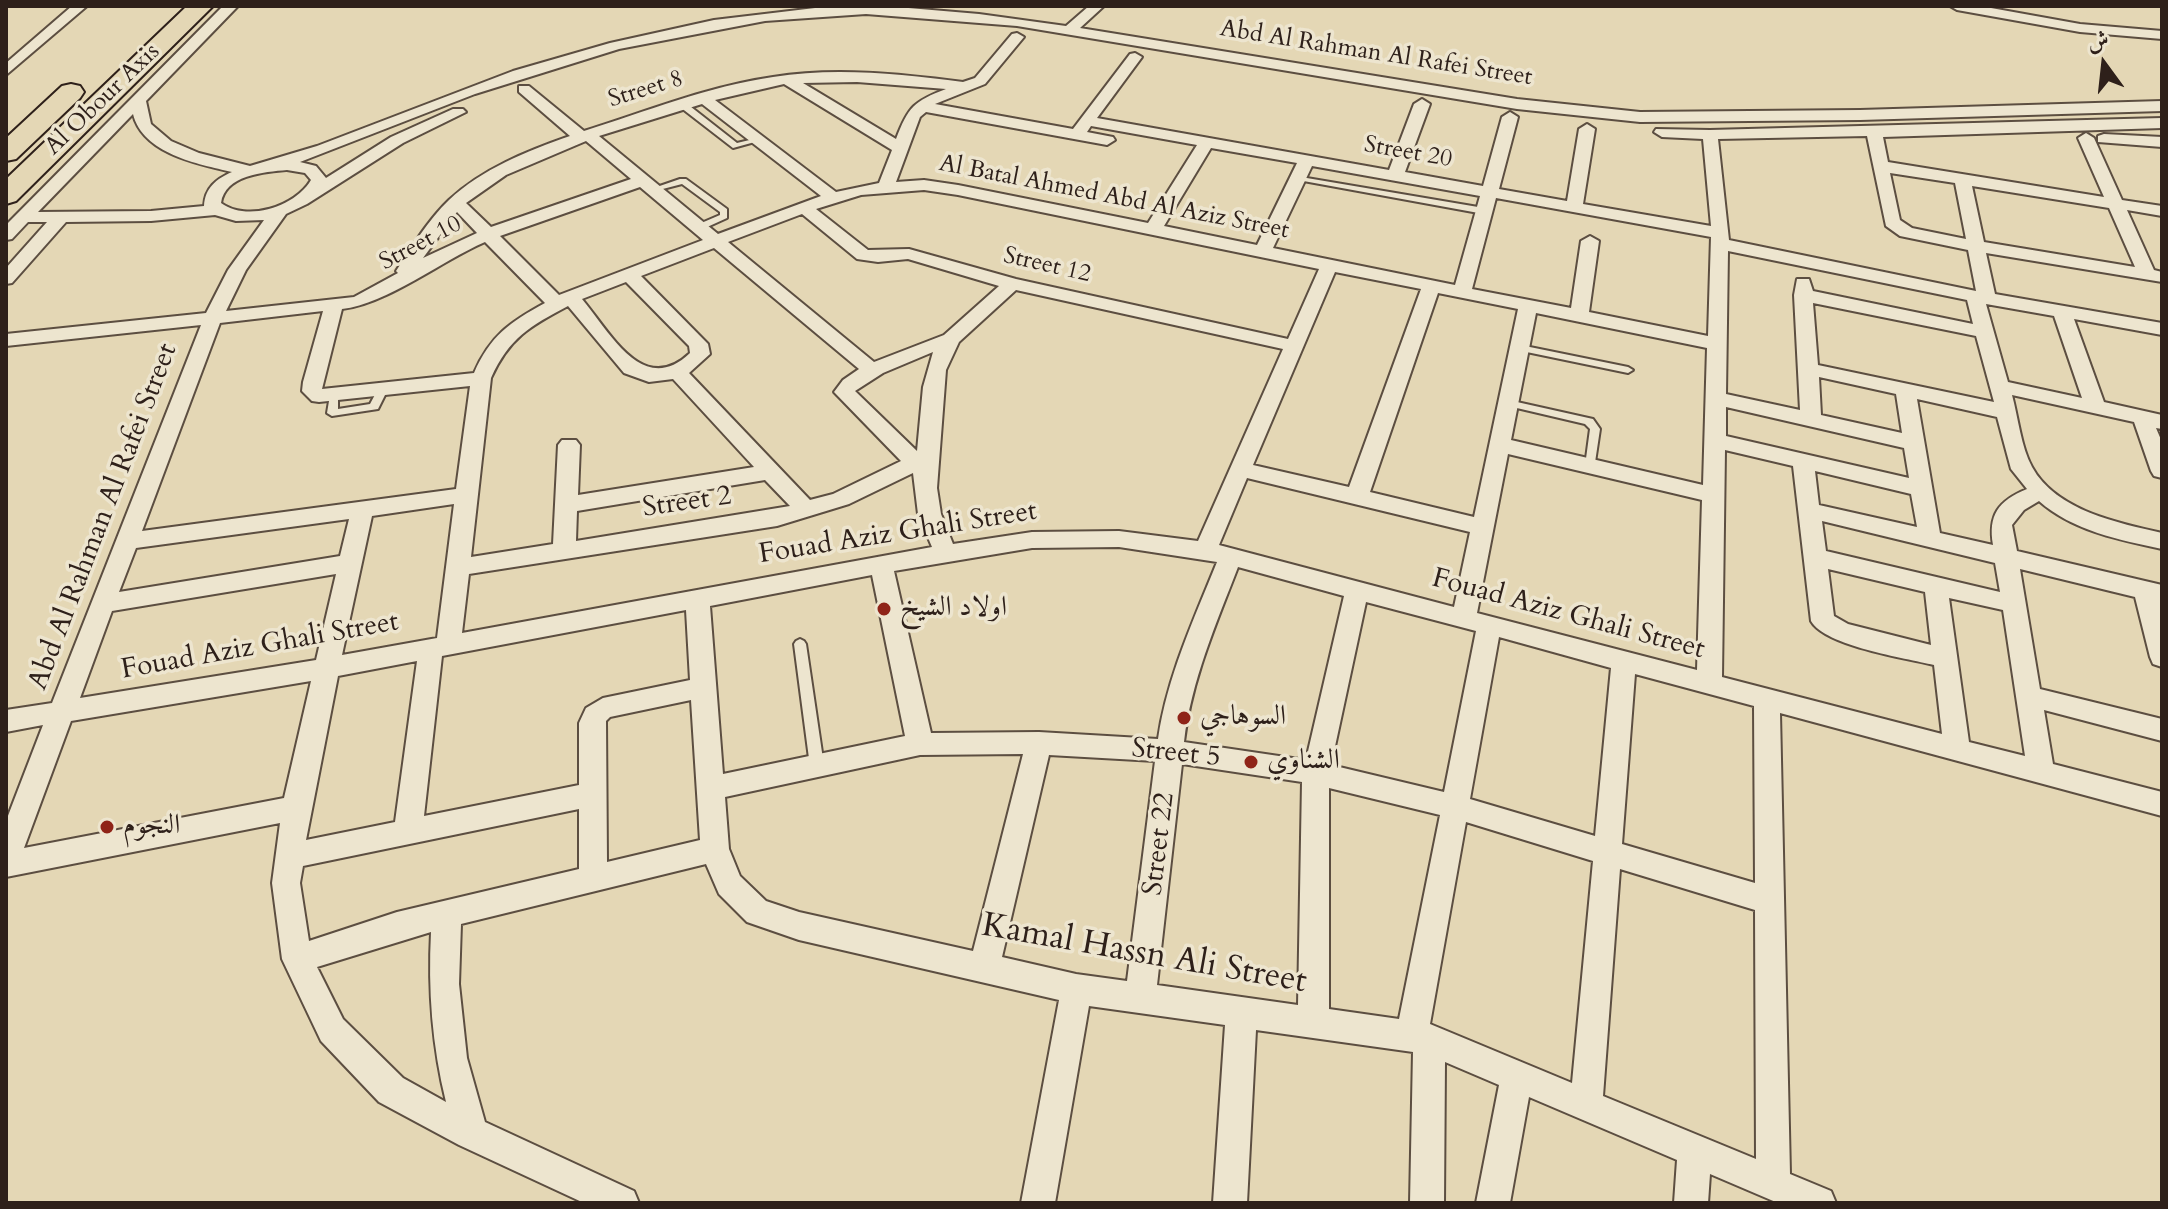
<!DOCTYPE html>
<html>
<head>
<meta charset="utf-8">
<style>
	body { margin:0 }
	#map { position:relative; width:2168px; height:1209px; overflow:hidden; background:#e4d7b5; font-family:Cardo,Amiri,serif }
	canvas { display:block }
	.frame { position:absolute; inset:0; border:8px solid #2e201a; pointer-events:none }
	.north { position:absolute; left:2064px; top:24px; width:80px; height:80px; -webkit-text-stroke:6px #ede5cf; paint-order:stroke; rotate:345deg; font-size:22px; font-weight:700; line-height:32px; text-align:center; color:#2e201a }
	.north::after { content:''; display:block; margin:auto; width:28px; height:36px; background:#2e201a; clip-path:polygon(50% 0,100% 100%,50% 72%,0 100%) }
</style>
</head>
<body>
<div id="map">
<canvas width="2168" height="1209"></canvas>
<div class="frame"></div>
<div class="north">ش</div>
</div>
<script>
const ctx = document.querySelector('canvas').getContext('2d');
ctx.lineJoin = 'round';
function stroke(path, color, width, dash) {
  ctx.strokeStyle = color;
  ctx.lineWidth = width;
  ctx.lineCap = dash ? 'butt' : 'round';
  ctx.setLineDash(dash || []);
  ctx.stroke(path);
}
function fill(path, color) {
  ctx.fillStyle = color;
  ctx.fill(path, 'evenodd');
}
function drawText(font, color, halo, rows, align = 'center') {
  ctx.font = font + ' Cardo,Amiri,serif';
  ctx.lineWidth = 7;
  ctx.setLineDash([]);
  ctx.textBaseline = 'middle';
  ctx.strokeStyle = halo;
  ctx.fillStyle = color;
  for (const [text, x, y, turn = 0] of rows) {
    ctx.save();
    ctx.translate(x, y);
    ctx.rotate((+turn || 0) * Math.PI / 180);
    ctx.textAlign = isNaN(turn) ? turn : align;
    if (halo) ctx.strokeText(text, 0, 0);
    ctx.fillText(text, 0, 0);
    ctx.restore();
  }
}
const lane = new Path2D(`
	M680,103H686L737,143L758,138L762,140L733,148L680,107Z
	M1295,176L1484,208L1488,211L1484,214L1298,180L1294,178Z
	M680,179H686L727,209V218L705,228H699V224L720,215V212L682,184L655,191L651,189Z
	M1520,345L1628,367L1633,370L1628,373L1517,350L1515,348Z
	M382,388L387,391L378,409L332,416L327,413L330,395H338V409L370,404L378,389Z
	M1508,400L1593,419L1600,429L1594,469L1590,470L1585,466L1590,429L1585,424L1504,405L1503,403Z
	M800,639L804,641L806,644L824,766L822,770L817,772L812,770L810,766L794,644L796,641Z`);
const street = new Path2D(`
	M72,6H87L6,75V63Z
	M223,6H238L146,101L151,124L171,141L199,153L250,166L317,146L513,71L610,43L714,20L815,8L885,6L979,14L1066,26L1089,6H1104L1080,28L1517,99L1640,112L1860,110L2162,101V111L1860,120L1640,122L1517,109L1017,26L866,14L765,21L619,49L475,94L300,162L316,166L326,178L391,137L453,109H463L466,112L403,143L307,204L286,214L246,270L226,311L354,297L398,273L396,271C412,247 428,220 449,200C482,169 527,151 570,136L519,92V86H529L584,131C645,112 709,86 773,77C835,67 901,74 963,82L975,78L1012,34L1017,33L1024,37L985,84L935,104L1073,129L1130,54L1135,53L1142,57L1097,118L1389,170L1414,104L1422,99L1430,104L1405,172L1483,186L1502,117L1510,112L1518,117L1499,189L1567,201L1579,129L1587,124L1595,129L1583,204L1711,226L1703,139L1662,137L1654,132L1656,129L1710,130L2162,118V128L1883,137L1888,162L2104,197L2078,138L2086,133L2094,138L2122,200L2162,206V216L2127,210L2154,270L2162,272V282L1986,253L1995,294L2162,323V335L2074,319L2104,402L2162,415V429L2156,428L2162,442V478L2154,476L2151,471L2134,422L2012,395C2018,417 2021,447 2032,467C2056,511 2119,523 2162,533V549C2120,540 2073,531 2039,501L2024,510L2012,525L2017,551L2162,585V667L2153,664L2150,657L2135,597L2020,569L2040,689L2162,719V741L2044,710L2053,764L2162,792V816L1780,713L1790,1174L1831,1191L1836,1203H1778L1710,1174L1708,1203H1674L1677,1160L1529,1097L1510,1203H1476L1499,1085L1445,1062L1444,1203H1410L1413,1052L1256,1030L1247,1203H1213L1225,1025L1089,1006L1055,1203H1021L1059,1000L799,940L747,922L719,894L706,864L461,924L459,984L467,1058L485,1122L634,1191L639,1203H584L459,1145L379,1102L321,1041L282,959L272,883L280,823L6,877V821L43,725L6,732V710L52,703L201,325L6,346V334L206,313L228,270L264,220L236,221L215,215L151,221L66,222L12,283L6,284V268L47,222H28L12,239L6,240V225ZM857,82L946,89C914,101 908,107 896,139L803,83ZM784,84L892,150L879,183L836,192L715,100ZM702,104L821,196L718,234L599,136ZM926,112L1107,145L1115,140L1113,137L1087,132L1091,126L1197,145L1148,223L958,185L924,180L896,182L920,117ZM133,114C143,154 198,164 232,172C216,179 205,188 204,206L151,211L38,212ZM1867,136L1886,226L1900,236L1968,250L1976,291L1729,240L1718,139ZM586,141L631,179L491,227L466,203L506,175ZM1211,148L1297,163L1257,245L1164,226ZM1312,166L1480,196L1455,285L1273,248ZM287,170L305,173L311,180C295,207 247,222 221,203C225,175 264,172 287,170ZM1890,173L1955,183L1966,239L1912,228L1900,220ZM1972,186L2109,208L2135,267L1984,242ZM640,187L703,240L559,295L500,236ZM924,190L958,195L1319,269L1288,339L1016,279L909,249L868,250L816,209L861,195ZM1496,198L1711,237L1708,336L1589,312L1599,241L1590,236L1581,241L1571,308L1472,289ZM457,212L477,233L423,258ZM802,214L857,259L878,262L908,259L999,286L944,335L874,362L728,242ZM485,242L545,303C510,322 490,336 474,373L322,389L342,309C387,304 441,261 485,242ZM714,248L859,369L843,380L834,392L901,461L833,494L810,500L689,373L710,354L708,344L641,276ZM1728,251L1967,300L1973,324L1813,291L1809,279H1797L1794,295L1800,410L1726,394ZM1335,272L1421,289L1349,487L1253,465ZM626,282L689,346L690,353C643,398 610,332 582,299ZM1016,290L1283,349L1198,541L1119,531L1032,532L953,544L941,514L937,488L946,370L959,342ZM1438,293L1518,309L1474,517L1370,492ZM1813,303L1976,336L1994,402L1818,365ZM1986,304L2054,316L2082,398L2008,382ZM568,306L624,373L649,382L673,379L754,467L578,495L580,445L576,440H562L558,445L553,544L471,557L491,378C509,338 530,326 568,306ZM323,311L303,382L302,391L312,401L319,402L470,386L456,489L142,531L220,323ZM1536,313L1707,348L1703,485L1511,440ZM933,352L923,387L917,451L855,391L883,373ZM1819,377L1896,394L1902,433L1821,415ZM1917,399L1997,417L2011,469L2027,489C1998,501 1988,515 1993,545L1940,533ZM1726,407L1904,448L1909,478L1726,436ZM1725,450L1793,466L1811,621C1825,646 1905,658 1934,665L1942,734L1722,677ZM1508,454L1702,500L1697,670L1477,613ZM1815,471L1911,494L1917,527L1819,505ZM913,473L918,514L932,547L462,633L469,574L777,526L849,504ZM1247,478L1470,532L1454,607L1219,545ZM765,480L790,506L576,541L577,511ZM454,504L437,638L342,655L372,516ZM349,519L340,556L119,592L136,548ZM1822,521L1995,563L2000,592L1826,551ZM1119,547L1217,562C1194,619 1167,677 1158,739L1039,732L931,733L894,571L1032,548ZM1238,567L1344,596L1306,760L1184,742C1191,681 1216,624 1238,567ZM1828,569L1925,592L1931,645L1848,624L1834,616ZM336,574L316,660L80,698L112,611ZM872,575L905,736L723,774L710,606ZM1949,598L2003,610L2025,756L1969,742ZM1366,602L1476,631L1444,792L1331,765ZM686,610L690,680L603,698L586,708L579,723V785L424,816L442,656ZM1499,637L1611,668L1595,836L1470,799ZM417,661L395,822L306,840L338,676ZM1635,674L1754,706L1755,883L1622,844ZM311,681L284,798L24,848L71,721ZM691,700L700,840L607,862L606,721L610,717ZM1023,754L973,951L799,912L766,901L740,876L729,849L725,797L920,755ZM1049,755L1155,761L1127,981L1076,974L1002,957ZM1182,764L1302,782L1298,1005L1157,985ZM1329,788L1440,815L1399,1019L1329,1009ZM579,809V869L397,912L309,941L300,883L303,866ZM1466,822L1593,861L1572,1083L1430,1024ZM1620,869L1755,910L1756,1159L1603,1096ZM431,932C428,990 432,1045 446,1102L403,1078L343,1019L317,967Z
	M1950,6H1980L2080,24L2162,31V39L2080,32L1957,10Z
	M2104,134L2162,137V147L2098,142V136Z`);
const highway = new Path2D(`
	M187,6H213L16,201L6,204V179Z
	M71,84L80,86L84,92L80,98L16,159L6,161V138L62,86Z`);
const markers = [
	[884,609,8,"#8f2418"],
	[1184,718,8,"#8f2418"],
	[1251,762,8,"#8f2418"],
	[107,827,8,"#8f2418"]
];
const farStreetnames = [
	["Abd Al Rahman Al Rafei Street",1376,54,9],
	["Street 8",646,90,-17],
	["Al Obour Axis",103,100,-44],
	["Street 20",1408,153,10],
	["Al Batal Ahmed Abd Al Aziz Street",1114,198,11],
	["Street 10",421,244,-28],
	["Street 12",1047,266,13]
];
const streetNames = [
	["Street 2",687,503,-8],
	["Abd Al Rahman Al Rafei Street",104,517,-69],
	["Fouad Aziz Ghali Street",898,534,-9],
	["Fouad Aziz Ghali Street",1568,615,15],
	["Fouad Aziz Ghali Street",260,647,-10],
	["Street 5",1176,754,6],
	["Street 22",1160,844,-83]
];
const poiNames = [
	["اولاد الشيخ",900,609],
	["السوهاجي",1200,718],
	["الشناوي",1267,762],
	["النجوم",123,827]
];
const nearStreetnames = [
	["Kamal Hassn Ali Street",1144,955,10]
];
stroke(lane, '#5c4e41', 4);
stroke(street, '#5c4e41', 4);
stroke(highway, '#2e201a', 4);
fill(lane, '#ede5cf');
fill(street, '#ede5cf');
fill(highway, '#e4d7b5');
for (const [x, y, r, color] of markers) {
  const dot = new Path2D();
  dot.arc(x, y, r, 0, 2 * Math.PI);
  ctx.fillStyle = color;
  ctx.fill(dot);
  stroke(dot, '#ede5cf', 3);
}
drawText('24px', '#2e201a', '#ede5cf', farStreetnames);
drawText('28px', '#2e201a', '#ede5cf', streetNames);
drawText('28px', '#2e201a', '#ede5cf', poiNames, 'left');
drawText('34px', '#2e201a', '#ede5cf', nearStreetnames);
</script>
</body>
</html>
